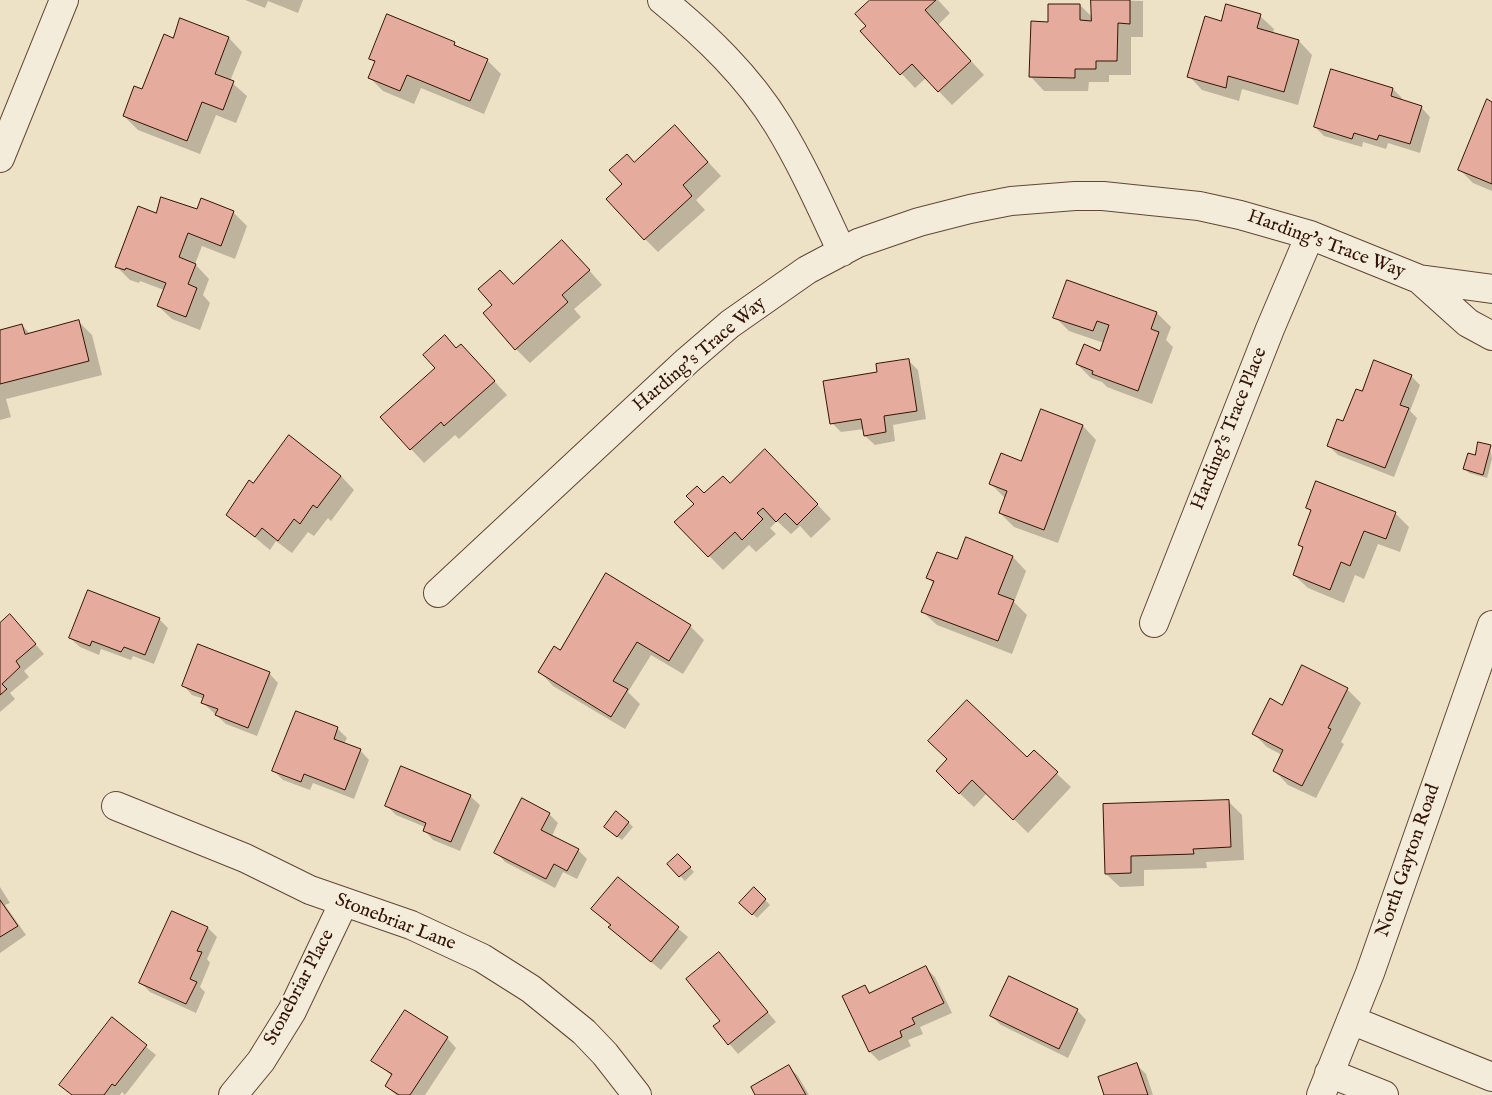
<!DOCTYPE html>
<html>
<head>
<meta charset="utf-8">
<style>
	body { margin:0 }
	canvas { display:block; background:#ede1c6 }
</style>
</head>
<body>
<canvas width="1492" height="1095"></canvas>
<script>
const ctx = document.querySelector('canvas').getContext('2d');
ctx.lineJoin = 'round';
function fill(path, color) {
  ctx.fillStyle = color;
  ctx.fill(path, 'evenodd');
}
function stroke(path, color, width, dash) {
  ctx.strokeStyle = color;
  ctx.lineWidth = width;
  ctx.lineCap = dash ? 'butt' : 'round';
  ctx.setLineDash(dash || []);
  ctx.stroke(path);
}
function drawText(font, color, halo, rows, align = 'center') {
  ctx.font = font + ' "IM FELL English",serif';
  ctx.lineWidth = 4.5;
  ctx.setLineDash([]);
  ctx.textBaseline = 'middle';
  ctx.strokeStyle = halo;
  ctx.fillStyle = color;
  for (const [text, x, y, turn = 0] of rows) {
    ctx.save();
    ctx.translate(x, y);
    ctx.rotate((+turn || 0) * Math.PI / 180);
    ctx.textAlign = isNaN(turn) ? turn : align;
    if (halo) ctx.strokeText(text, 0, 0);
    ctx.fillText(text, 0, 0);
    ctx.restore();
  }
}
const shadow = new Path2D(`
	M245,0H303L298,13L268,1L265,8Z
	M872,0H938L950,13L938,25L984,75L952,105L926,78L915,88L862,31L868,26Z
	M1092,0L1143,1V37H1131V75H1109V82H1089L1088,91H1044L1031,77L1049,23L1080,5L1092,17Z
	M1260,16L1274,29L1273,34L1299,41L1312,55L1298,105L1242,89L1239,101L1202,90L1189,76L1222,23Z
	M229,38L242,52L230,81L247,96L236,123L216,115L200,154L138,130L124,116L143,91L173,39Z
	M454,43L460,49L487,60L501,74L484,114L421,88L414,104L383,91L369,77L376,64L370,58Z
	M1393,89L1402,98L1401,101L1421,107L1430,117L1420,153L1388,143L1386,149L1363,142L1362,147L1324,136L1315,127Z
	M1492,103V191L1473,183L1459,169Z
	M688,140L721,176L696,200L705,210L658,252L645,239L624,184L635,164Z
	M197,211L233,212L247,226L235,259L202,246L195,264L209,279L203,295L210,303L200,330L172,319L158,306L164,290L140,281L139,283L130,280L116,266L156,214Z
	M576,255L602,285L574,309L581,317L530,363L516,349L513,285Z
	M1068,282L1157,313L1171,327L1166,340L1173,347L1152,404L1107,387L1102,382L1091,378L1077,364L1101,353L1104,343L1069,331L1055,317Z
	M78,321L92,335L102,375L6,399L11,417L0,420V331L22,325L30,334Z
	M445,337L457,349L474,359L507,395L459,439L455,435L424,463L411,449Z
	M908,360L918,370L926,419L893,425L895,441L875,445L865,436L864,429L841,432L832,423L878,373Z
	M1411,376L1420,385L1410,411L1417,418L1394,477L1338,455L1328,445L1362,393Z
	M1042,411L1083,426L1096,440L1058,543L1014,527L1000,513L1005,498L991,484L1022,463Z
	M1490,446L1492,459L1487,478L1469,473L1465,469Z
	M779,464L831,519L811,538L800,526L791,534L777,521L770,528L776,534L756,552L749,545L723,570L676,522L705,495Z
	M341,476L354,490L331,521L328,518L314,536L308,532L292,553L276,541L270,550L228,515L253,485Z
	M1308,508L1395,513L1409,527L1400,552L1378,544L1364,579L1355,575L1344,603L1308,588L1294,575L1304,549L1300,545L1312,512Z
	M966,539L1013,557L1026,571L1014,602L1027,615L1012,654L937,625L923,612L934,584L928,578L958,561Z
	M607,575L690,626L704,640L683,674L651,655L628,692L640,704L625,729L553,686L540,672L560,651Z
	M159,619L168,628L154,664L133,656L131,660L101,649L99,655L80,647L70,638Z
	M0,625H19L44,654L24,671L29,677L10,693L15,699L0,712Z
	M269,673L278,683L257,736L226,724L202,702L204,699L192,695L183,685Z
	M1347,689L1361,703L1341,742L1344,744L1316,798L1288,785L1275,771L1282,755L1267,747L1253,733L1282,706Z
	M337,728L347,738L344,744L360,750L369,760L354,799L313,783L310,790L283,780L274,771Z
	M1034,752L1071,787L1028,833L987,793L974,807L951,785L1027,759Z
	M470,796L480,805L460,851L433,840L424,830L425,827L396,815L387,806Z
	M1228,801L1242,815L1244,860L1206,862L1207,868L1144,870V886L1120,887L1106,874L1104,805Z
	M549,814L558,823L552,836L578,850L587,859L577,879L563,872L555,888L505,862L496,852Z
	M628,822L633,827L622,840L605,827Z
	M678,855L694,872L685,881L669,864Z
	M618,878L688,937L661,970L619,936L610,927L612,926L602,918Z
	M0,887L10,903L5,905L26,935L0,953Z
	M754,889L770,905L757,918L741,903Z
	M173,913L208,928L217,937L207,959L210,963L200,987L205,992L196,1013L150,992L141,983Z
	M719,954L776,1022L738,1054L715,1027L721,1021Z
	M926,968L935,977L952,1013L920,1027L923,1034L908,1040L911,1046L879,1061L870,1052L865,987L871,993Z
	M1077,1010L1086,1020L1068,1058L1001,1025L991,1016Z
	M112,1019L156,1055L125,1095L122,1092L120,1095H72L61,1085Z
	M447,1038L456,1048L425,1095H396L386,1086L392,1076L373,1060Z
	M1137,1065L1146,1074L1153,1095H1106Z
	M789,1067L798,1076L809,1095H757Z`);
const building = new Path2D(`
	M870,0H936L925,10L971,61L938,92L912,64L900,75L860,31L866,26L855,14Z
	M1091,0H1130V24L1118,23L1117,61H1096V69H1075V78L1029,77L1031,21L1048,22V4H1080V20L1091,21Z
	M1226,4L1261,14L1257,28L1299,40L1284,92L1228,76L1226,88L1187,77L1205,16L1221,21Z
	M387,14L455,42L454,45L488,59L470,101L407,75L400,91L368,78L375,61L369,59Z
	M180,18L229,37L215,74L234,81L223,110L202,102L187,141L123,116L134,86L142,89L164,34L173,38Z
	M1331,69L1393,88L1391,96L1422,106L1410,144L1379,135L1377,140L1354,133L1352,139L1314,127Z
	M1487,99L1492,102V184L1458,170Z
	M675,125L708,162L683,185L692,196L644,240L606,199L622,184L609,170L627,154L634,162Z
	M161,197L197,209L201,198L234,211L221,246L188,233L179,257L196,264L188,284L197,288L186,317L157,306L166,283L126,268L125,270L115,267L138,206L156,213Z
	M562,240L590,270L562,295L568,302L515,350L483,313L492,305L478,289L500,270L513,284Z
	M1067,280L1157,312L1151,329L1159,332L1138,391L1092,374L1093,371L1076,364L1084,344L1100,351L1109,325L1097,321L1093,331L1053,318Z
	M79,320L89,361L0,384V330L22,324L25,334Z
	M445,335L456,348L461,344L495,381L444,426L441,422L410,450L380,417L435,368L423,355Z
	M909,359L917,411L884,416L886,432L864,436L861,419L830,424L823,381L877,372L876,364Z
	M1374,360L1412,375L1400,405L1409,408L1385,468L1327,446L1337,419L1343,421L1356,389L1362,391Z
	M1041,409L1083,425L1044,530L999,513L1007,491L989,484L1001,453L1021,461Z
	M289,435L341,476L317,508L313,505L300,524L294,519L278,541L262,528L255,537L226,515L249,480L253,483Z
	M1478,442L1491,445L1483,475L1463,469L1468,453L1475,455Z
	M765,449L818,504L797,525L785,513L776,522L763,508L757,513L763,519L742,540L735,532L708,557L674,522L694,504L686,496L697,486L704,493L723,476L730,483Z
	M1316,481L1396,512L1386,539L1364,531L1350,566L1341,562L1330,590L1293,575L1303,547L1298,545L1311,510L1306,508Z
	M966,537L1013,556L998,594L1014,600L998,641L921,612L934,581L926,578L937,552L957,559Z
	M606,573L691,625L669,661L637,642L613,681L628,689L611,717L538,672L554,646L560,650Z
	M88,590L160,618L145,655L124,647L121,652L92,641L90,646L69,638Z
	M10,614L36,644L16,661L20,667L2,684L7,689L0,695V623Z
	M198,644L270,672L248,728L215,715L218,709L201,703L204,695L182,686Z
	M1302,665L1348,688L1328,728L1331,729L1302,786L1273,771L1283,750L1252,734L1270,698L1282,705Z
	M967,700L1027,757L1034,750L1058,772L1013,820L972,780L959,794L936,771L947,759L928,741Z
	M296,711L338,727L334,739L361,749L345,790L304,774L301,782L272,771Z
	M401,766L471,795L451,842L423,831L426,823L385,806Z
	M522,798L550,813L541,830L579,849L567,871L554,864L546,879L494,853Z
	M1229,800L1231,847L1193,849L1194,854L1131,856V873L1105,874L1103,804Z
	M616,811L629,822L617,837L604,827Z
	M678,854L691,867L679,877L667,864Z
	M618,877L679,927L651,962L608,927L611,925L591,909Z
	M754,887L766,899L752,915L739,903Z
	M0,900L18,926L0,937Z
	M172,911L208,927L197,951L202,952L190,979L197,982L186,1004L139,983Z
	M719,952L768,1012L728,1045L713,1026L720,1021L686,979Z
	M926,966L944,1003L912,1018L915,1024L900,1031L902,1037L869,1052L842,996L865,985L869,993Z
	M1009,976L1078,1009L1059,1049L990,1016Z
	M405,1010L448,1037L410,1095H399L385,1086L392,1074L371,1061Z
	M112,1017L147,1045L115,1086L112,1084L104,1095H72L59,1085Z
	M1137,1063L1148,1095H1104L1098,1077Z
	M789,1065L806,1095H755L751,1087Z`);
const minor = new Path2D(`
	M662,0C706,36 748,76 778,125C803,166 822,209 842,252
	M0,158L64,0
	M1419,279L1468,323L1492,336
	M438,593L687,361L730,324L807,270L858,243L919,222L970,209L1011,201L1075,196H1103L1199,206L1240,215L1310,235L1419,279L1492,289
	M1154,623L1270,329L1310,235
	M116,806L245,858L310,890L411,925L482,958L531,989L584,1032L605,1054L637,1095
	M1351,1020L1492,1077
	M1329,1073L1384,1095
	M233,1095L261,1061L292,1011L344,902
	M1321,1095L1370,973L1492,625`);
const streetNames = [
	["Harding's Trace Way",1326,245,20],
	["Harding's Trace Way",700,355,-40],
	["Harding's Trace Place",1230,429,-68],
	["North Gayton Road",1409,861,-71],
	["Stonebriar Lane",395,923,21],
	["Stonebriar Place",300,988,-62]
];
fill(shadow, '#0003');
fill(building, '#e5ac9e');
stroke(building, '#341304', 1);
stroke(minor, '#624634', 30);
stroke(minor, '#f3ecda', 28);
drawText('19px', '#341304', '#f3ecda', streetNames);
</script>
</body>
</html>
